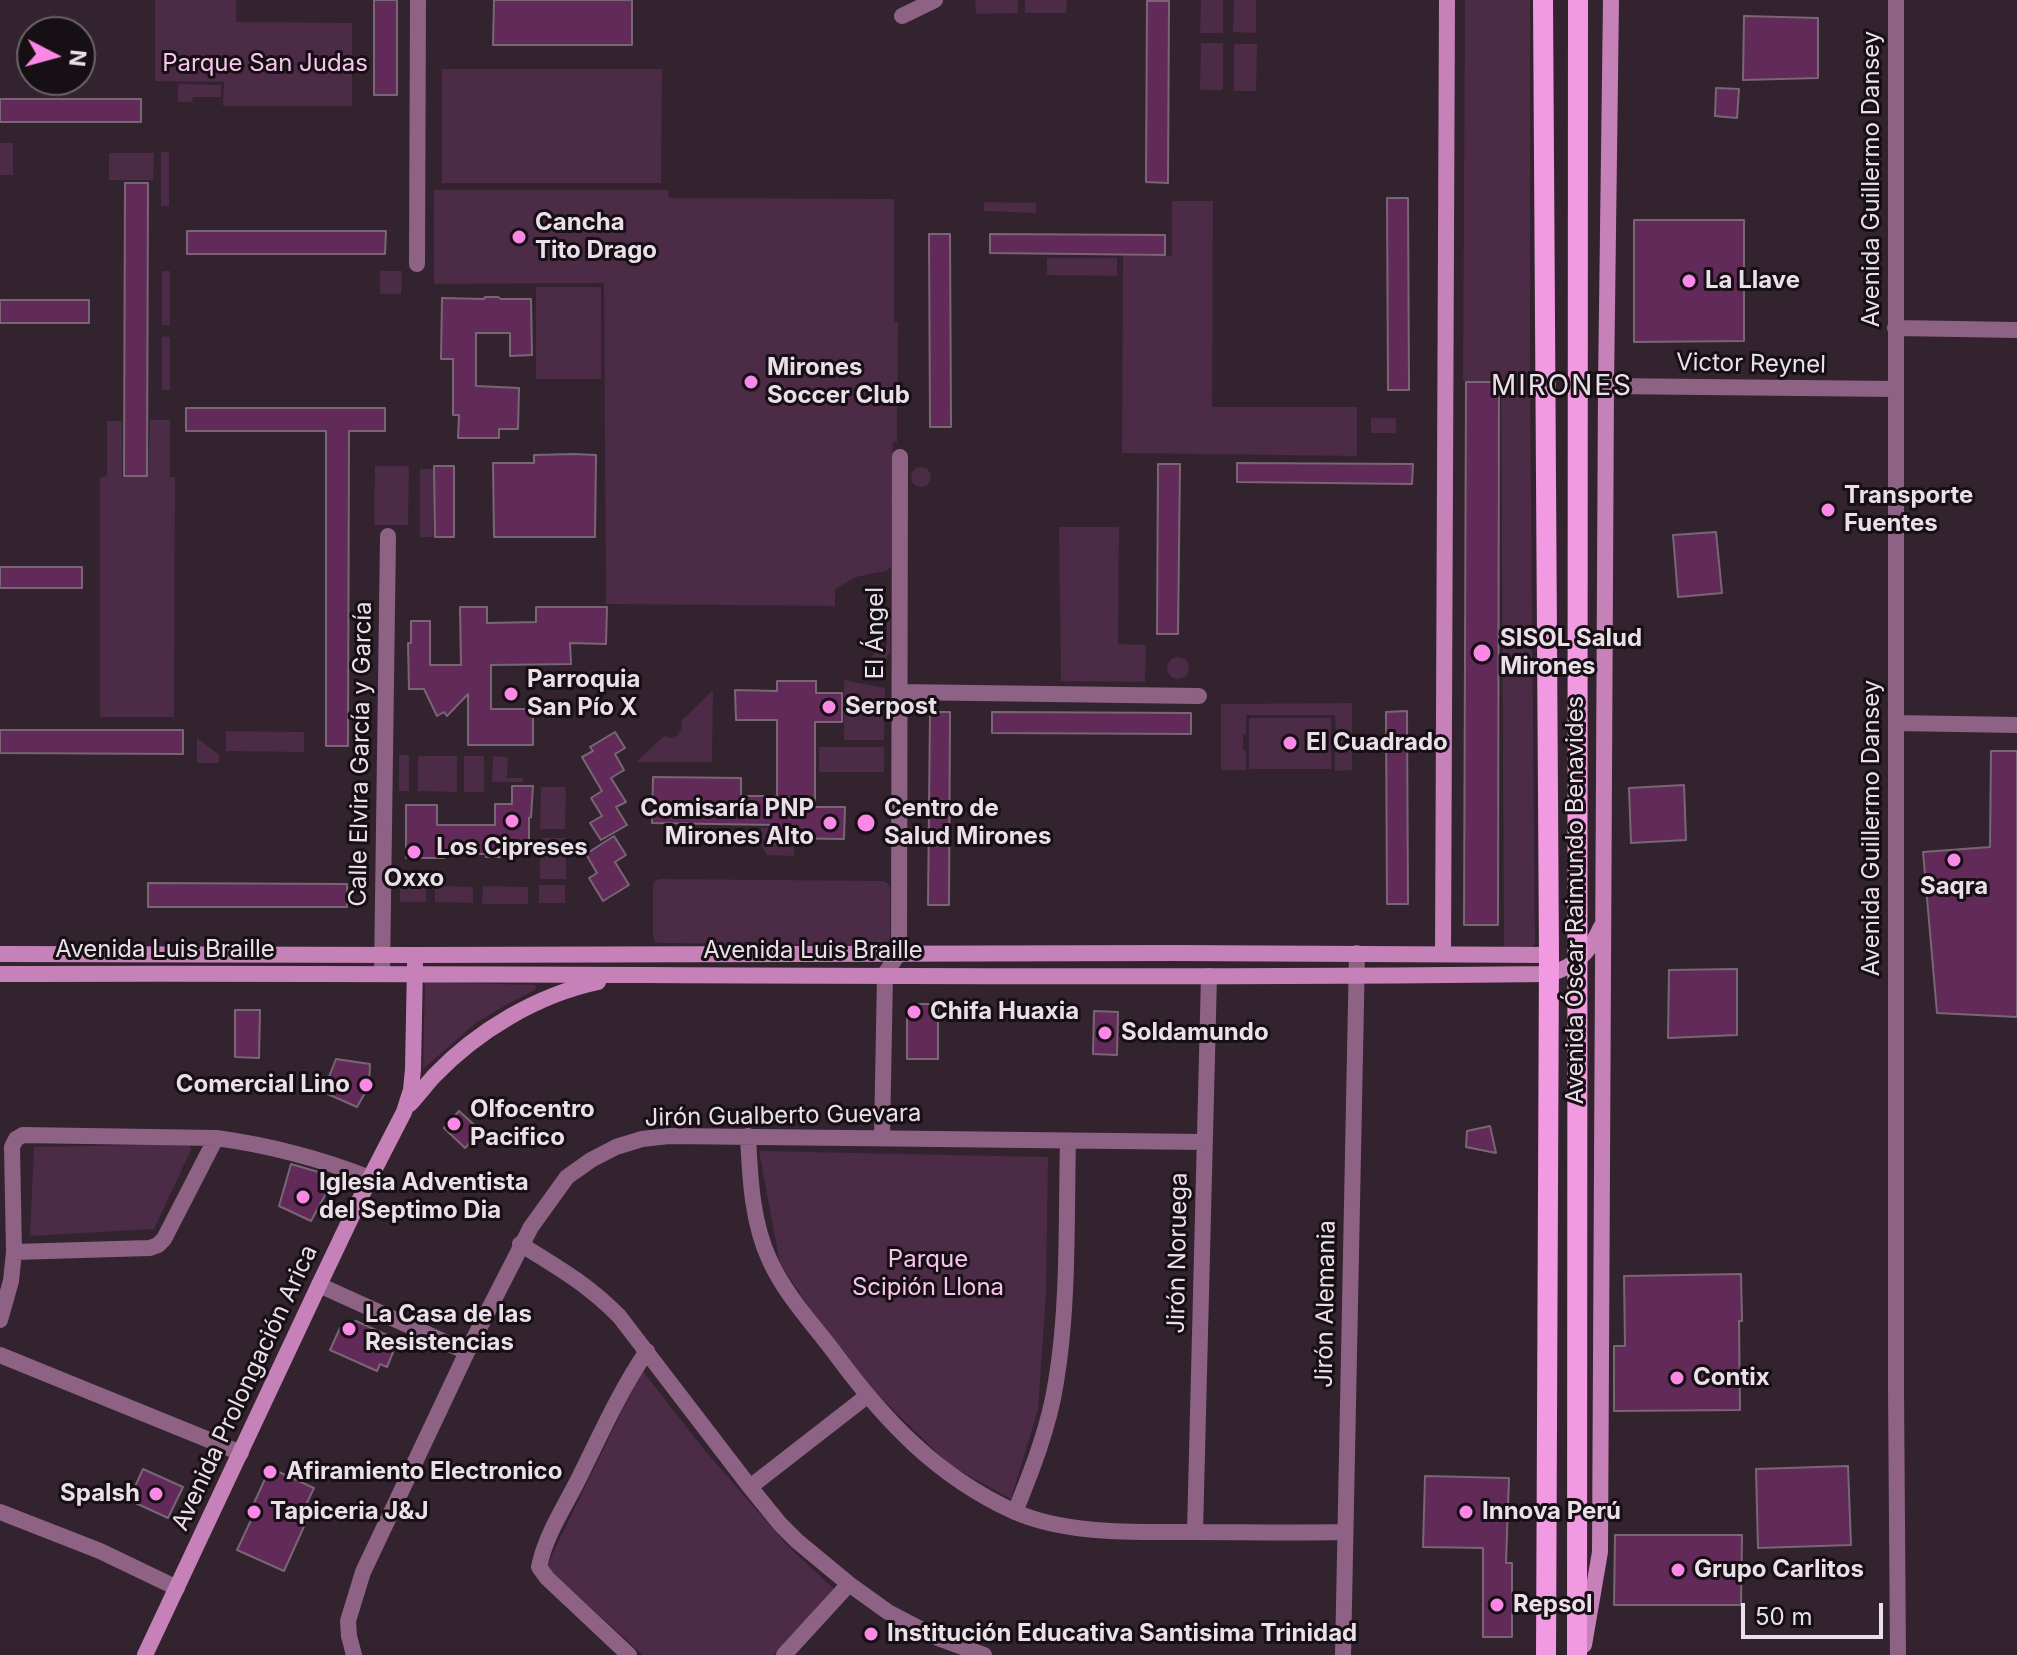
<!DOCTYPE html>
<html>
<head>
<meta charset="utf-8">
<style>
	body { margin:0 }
	#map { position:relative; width:2017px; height:1655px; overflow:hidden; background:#32232f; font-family:Inter,sans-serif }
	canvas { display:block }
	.north { position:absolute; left:16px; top:16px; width:80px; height:80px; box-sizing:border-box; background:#160f14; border:2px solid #6b6369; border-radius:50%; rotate:96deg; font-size:22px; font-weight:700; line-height:32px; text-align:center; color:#ebe0e9 }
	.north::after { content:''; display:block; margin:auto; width:28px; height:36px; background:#fb87e6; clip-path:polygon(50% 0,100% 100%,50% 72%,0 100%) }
	.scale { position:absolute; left:1741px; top:1603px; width:142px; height:36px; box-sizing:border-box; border:4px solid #ebe0e9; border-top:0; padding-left:10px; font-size:24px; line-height:28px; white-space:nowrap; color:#ebe0e9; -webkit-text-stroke:6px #160f14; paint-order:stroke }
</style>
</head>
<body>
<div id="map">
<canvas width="2017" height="1655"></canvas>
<div class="north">N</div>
<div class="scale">50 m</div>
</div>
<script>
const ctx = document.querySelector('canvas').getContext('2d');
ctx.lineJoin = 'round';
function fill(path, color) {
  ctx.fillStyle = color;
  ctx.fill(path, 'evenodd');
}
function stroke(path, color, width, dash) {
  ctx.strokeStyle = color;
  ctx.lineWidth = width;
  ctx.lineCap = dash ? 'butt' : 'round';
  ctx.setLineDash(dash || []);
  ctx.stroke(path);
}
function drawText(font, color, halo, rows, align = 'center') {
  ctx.font = font + ' Inter,sans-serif';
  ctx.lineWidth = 6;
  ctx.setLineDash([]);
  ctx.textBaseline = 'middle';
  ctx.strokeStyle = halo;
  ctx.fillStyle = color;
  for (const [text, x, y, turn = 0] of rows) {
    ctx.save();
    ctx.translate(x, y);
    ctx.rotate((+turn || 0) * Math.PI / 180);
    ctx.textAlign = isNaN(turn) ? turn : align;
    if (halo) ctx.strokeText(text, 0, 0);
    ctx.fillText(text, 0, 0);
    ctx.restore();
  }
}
const green = new Path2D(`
	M155,0H236V22L352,23V106H223L224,82L155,81Z
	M975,0H1018V13L976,14Z
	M1025,0H1067L1066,13H1025Z
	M1201,0H1223V33H1200Z
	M1234,0H1256V33L1233,32Z
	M1465,0H1530V380L1535,944L1529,950L1504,949L1501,381H1463Z
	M1201,43H1223V90H1200Z
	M1234,44H1257L1256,91H1234Z
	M442,69H662L661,183H442Z
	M178,84L221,85V97H193L192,102H178Z
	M0,143H13V175H0Z
	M161,152H169V206H161Z
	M109,153H154L153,180H109Z
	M434,190H668L669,198L894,199V321L898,322L897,442H893L891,567L886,571L856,577L835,589V606L606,604L604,283L434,284Z
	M1172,201H1213L1212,407H1357V456L1122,453L1123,255L1172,256Z
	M984,202L1036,203V213L984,211Z
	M1047,258H1117V276L1047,275Z
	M162,271H170V325H162Z
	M380,271H402L401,294H380Z
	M536,287H601V379H536Z
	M162,336L170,337V390H162Z
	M1371,418H1396V433H1371Z
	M150,420H170V477H175L174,717H100V477L107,476V421H122V477H148Z
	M375,466H409L408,525H374Z
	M911 477a10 10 0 1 1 20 0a10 10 0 1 1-20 0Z
	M420,469H434L433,537H420Z
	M1059,527H1119L1118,644L1146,645L1145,682L1061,681Z
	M887,607L890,611V652L886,658H871L876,651H882L887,645Z
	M1167 668a11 11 0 1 1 22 0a11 11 0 1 1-22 0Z
	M844,680L885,688L884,740H844Z
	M713,690L712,762H636L664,736L671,738L678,735L682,727L681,721Z
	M1352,703V770L1335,771V751H1341V735L1336,734L1335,715H1246V734H1243V749L1246,750V770H1221V704Z
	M1249,718H1331V769H1249Z
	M226,731L304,732V752L226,751Z
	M197,738L219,755V763H197Z
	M819,747H884V772H819Z
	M399,755H409V791H399Z
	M418,756H457V792L418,791Z
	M464,756H484V792H464Z
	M493,756L508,757L507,778H523V782H492Z
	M541,787H566L565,829H540Z
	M761,828H775V840H794V856L767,855L761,845Z
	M540,838H566V879H540Z
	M659,879L883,881L887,883L890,887V939L884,945L660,943L655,942L653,936V888L654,882Z
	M539,885H565V903H539Z
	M435,886L473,887V903L435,902Z
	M483,886L528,887V904H482Z
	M400,887H426V902H400Z
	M425,982L536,985L535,990L513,1001L476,1023L423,1069Z
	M189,1144L191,1150L154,1229L30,1236L34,1147Z
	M759,1151L1048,1157L1046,1293L1038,1410L1011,1499L951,1466L851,1369L780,1264Z
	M642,1370L702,1447L787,1545L834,1589L774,1655H643L546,1567Z`);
const building = new Path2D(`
	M374,0H397V95H374Z
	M494,0H632V45H493Z
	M1147,1H1169L1168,183L1146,182Z
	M1744,16L1818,18V78L1743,80Z
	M1716,88L1739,89L1737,118L1715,116Z
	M0,99H141V122H0Z
	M125,183H148L147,476H124Z
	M1387,198H1408L1409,390H1388Z
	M1634,220H1744V341L1634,342Z
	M187,231H386L385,254H187Z
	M929,234H950L951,427H930Z
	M990,234L1165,235V255L990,253Z
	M485,297H498L501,299H531L532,355L510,356V333H476V386L519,388L518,429H499V438H458L459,415H453V359H441L442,298L484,299Z
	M0,300H89V323H0Z
	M1466,382H1499L1498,925H1464Z
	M186,408H385V431H349L348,746H326V431H186Z
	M574,454L596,455L595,537H494L493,463H534V455Z
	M1237,463L1413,464L1412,484L1237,482Z
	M1158,464H1180L1178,634H1157Z
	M434,466H454V537H435Z
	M1716,532L1722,593L1678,597L1673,535Z
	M0,567H82V588H0Z
	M460,607H487V623L536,622V607H607L606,644L570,643L571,664L491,665V709H533V745H468V694L447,716L444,712L437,716L424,689H409L408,643H411V621H430V665H461Z
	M777,681H816V693H842V722H815V807H845L844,839L776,838V825L652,823L653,777L741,778V796H777V720H736L735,690L777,691Z
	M1407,711L1408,904H1387L1386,712Z
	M930,712H950L949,905H928Z
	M992,712L1191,713V734L992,733Z
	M0,730H183V754L0,753Z
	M615,732L625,748L615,754L624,770L611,778L626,802L616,807L627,825L601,840L590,823L602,816L591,798L602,791L582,757L593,751L590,747Z
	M1991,751H2017V1017L1937,1013L1923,852L1990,847Z
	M1684,785L1686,840L1631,843L1629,788Z
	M512,786H533L531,817L529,818V849L502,848V857H486V854H445L444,858H406V805H437V825H495V804H512Z
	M614,836L626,855L615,862L629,885L603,901L589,878L597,873L586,854Z
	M148,883L347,884V907H148Z
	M1737,969V1035L1668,1038L1669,970Z
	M917,1004H938V1059H907V1015Z
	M235,1010H260L259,1058L235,1057Z
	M1094,1011L1118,1012L1117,1055L1093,1054Z
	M336,1059L370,1064L369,1086L357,1107L323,1092Z
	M459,1111L481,1131L465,1148L444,1128Z
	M1490,1126L1496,1153L1466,1147L1467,1131Z
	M291,1164L325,1174L329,1188L311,1221L279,1206Z
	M1741,1274L1742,1321H1739L1740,1410L1614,1411V1346H1625L1624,1276Z
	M356,1321L398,1340L387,1367L380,1364L377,1371L330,1350L340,1328Z
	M1848,1466L1851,1545L1758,1548L1756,1469Z
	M270,1468L314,1488L303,1511L310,1513L284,1571L237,1550L253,1516L249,1514Z
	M143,1469L183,1487L168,1518L129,1500Z
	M1425,1476L1509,1478L1506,1563H1512V1637H1483V1548L1423,1547Z
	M1615,1535H1742L1741,1605H1614Z`);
const street = new Path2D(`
	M1896,0V1389L1898,1655
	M902,16L935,0
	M417,264L418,0
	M1895,328L2017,330
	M1606,386L1896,389
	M900,692L1199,696
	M1896,723L2017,725
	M382,973L388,536
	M748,1136C750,1178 752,1223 770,1261C786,1296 814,1325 837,1356C885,1421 937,1476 1013,1511C1066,1535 1136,1532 1193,1532C1243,1532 1294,1533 1345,1532
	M882,1138L885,974L899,953L900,457
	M520,1244C559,1268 587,1284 619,1316L750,1487L780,1524L797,1541L849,1584L888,1612L938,1638L984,1655
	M14,1252L150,1248L158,1245L164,1239L216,1138
	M319,1285L467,1352
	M0,1320L11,1281L14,1252L12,1147L16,1139L23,1135L216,1138C268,1145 321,1159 370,1178
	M0,1355L241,1453
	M750,1487L867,1396
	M0,1512L100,1551L177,1588
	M1015,1512C1032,1470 1049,1427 1056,1382C1069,1305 1066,1220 1068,1141
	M1195,1532L1209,976
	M354,1655L349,1636L348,1621L363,1572L467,1352L531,1227L567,1177L591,1160L616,1147L642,1139L669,1136L1205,1142
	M629,1655L547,1578L539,1567C545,1537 563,1509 577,1482C599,1438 619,1392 647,1351
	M784,1655L849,1584
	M1343,1655L1357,953`);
const secondary = new Path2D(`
	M0,954L415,955L1174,953L1549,955
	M1443,954L1447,0
	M0,974C516,972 1032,980 1549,974C1575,967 1590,952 1601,927
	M410,1104C418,1095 426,1085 434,1076C477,1031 537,995 598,982
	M1584,1645L1600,1552L1606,386L1611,0
	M145,1655L319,1285L370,1178L404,1112L411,1090L413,1069L415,964`);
const primary = new Path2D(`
	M1543,0L1549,955L1546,1655
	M1577,1655L1578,0`);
const markers = [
	[519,237,8,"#fb87e6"],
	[1689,281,8,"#fb87e6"],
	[751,382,8,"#fb87e6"],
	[1828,510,8,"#fb87e6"],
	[1482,653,10,"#fb87e6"],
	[511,694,8,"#fb87e6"],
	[829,707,8,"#fb87e6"],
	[1290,743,8,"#fb87e6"],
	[512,821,8,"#fb87e6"],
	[830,823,8,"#fb87e6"],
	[866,823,10,"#fb87e6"],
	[414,852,8,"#fb87e6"],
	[1954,860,8,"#fb87e6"],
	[914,1012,8,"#fb87e6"],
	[1105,1033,8,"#fb87e6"],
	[366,1085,8,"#fb87e6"],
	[454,1124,8,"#fb87e6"],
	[303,1197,8,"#fb87e6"],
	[349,1329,8,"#fb87e6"],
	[1677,1378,8,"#fb87e6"],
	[270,1472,8,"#fb87e6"],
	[156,1494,8,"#fb87e6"],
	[254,1512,8,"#fb87e6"],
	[1466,1512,8,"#fb87e6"],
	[1678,1570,8,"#fb87e6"],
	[1497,1605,8,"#fb87e6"],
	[871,1634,8,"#fb87e6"]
];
const parkNames = [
	["Parque San Judas",265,64],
	["Parque",928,1260],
	["Scipión Llona",928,1288]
];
const streetNames = [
	["Avenida Guillermo Dansey",1872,179,-90],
	["Victor Reynel",1751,364,1],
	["El Ángel",876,633,-90],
	["Calle Elvira García y García",361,754,-89],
	["Avenida Guillermo Dansey",1872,828,-90],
	["Avenida Óscar Raimundo Benavides",1576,900,-90],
	["Avenida Luis Braille",165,950],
	["Avenida Luis Braille",813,951],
	["Jirón Gualberto Guevara",783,1116,-1],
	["Jirón Noruega",1178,1253,-89],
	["Jirón Alemania",1326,1304,-89],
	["Avenida Prolongación Arica",245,1388,-65]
];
const poiNames = [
	["Cancha",535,223],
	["Tito Drago",535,251],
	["La Llave",1705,281],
	["Mirones",767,368],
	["Soccer Club",767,396],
	["Transporte",1844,496],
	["Fuentes",1844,524],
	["SISOL Salud",1500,639],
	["Mirones",1500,667],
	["Parroquia",527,680],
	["San Pío X",527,708],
	["Serpost",845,707],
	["El Cuadrado",1306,743],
	["Comisaría PNP",814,809,"right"],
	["Mirones Alto",814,837,"right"],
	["Centro de",884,809],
	["Salud Mirones",884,837],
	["Los Cipreses",512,848,"center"],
	["Oxxo",414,879,"center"],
	["Saqra",1954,887,"center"],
	["Chifa Huaxia",930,1012],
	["Soldamundo",1121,1033],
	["Comercial Lino",350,1085,"right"],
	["Olfocentro",470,1110],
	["Pacifico",470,1138],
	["Iglesia Adventista",319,1183],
	["del Septimo Dia",319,1211],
	["La Casa de las",365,1315],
	["Resistencias",365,1343],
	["Contix",1693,1378],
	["Afiramiento Electronico",286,1472],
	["Spalsh",140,1494,"right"],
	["Tapiceria J&J",270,1512],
	["Innova Perú",1482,1512],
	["Grupo Carlitos",1694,1570],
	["Repsol",1513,1605],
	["Institución Educativa Santisima Trinidad",887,1634]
];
const quarterNames = [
	["MIRONES",1562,387]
];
fill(green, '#4b2b45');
fill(building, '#612a58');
stroke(building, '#786674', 2);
stroke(street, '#8d6284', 16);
stroke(secondary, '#c682b8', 16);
stroke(primary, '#f29ae1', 20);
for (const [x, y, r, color] of markers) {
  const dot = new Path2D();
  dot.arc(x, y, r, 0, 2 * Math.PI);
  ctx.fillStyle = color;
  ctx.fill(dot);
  stroke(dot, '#160f14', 3);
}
drawText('24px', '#f8c4ec', '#160f14', parkNames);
drawText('24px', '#ebe0e9', '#160f14', streetNames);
drawText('bold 24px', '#ebe0e9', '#160f14', poiNames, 'left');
ctx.letterSpacing = '2px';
drawText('28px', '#ebe0e9', '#160f14', quarterNames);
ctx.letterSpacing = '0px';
</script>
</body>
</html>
